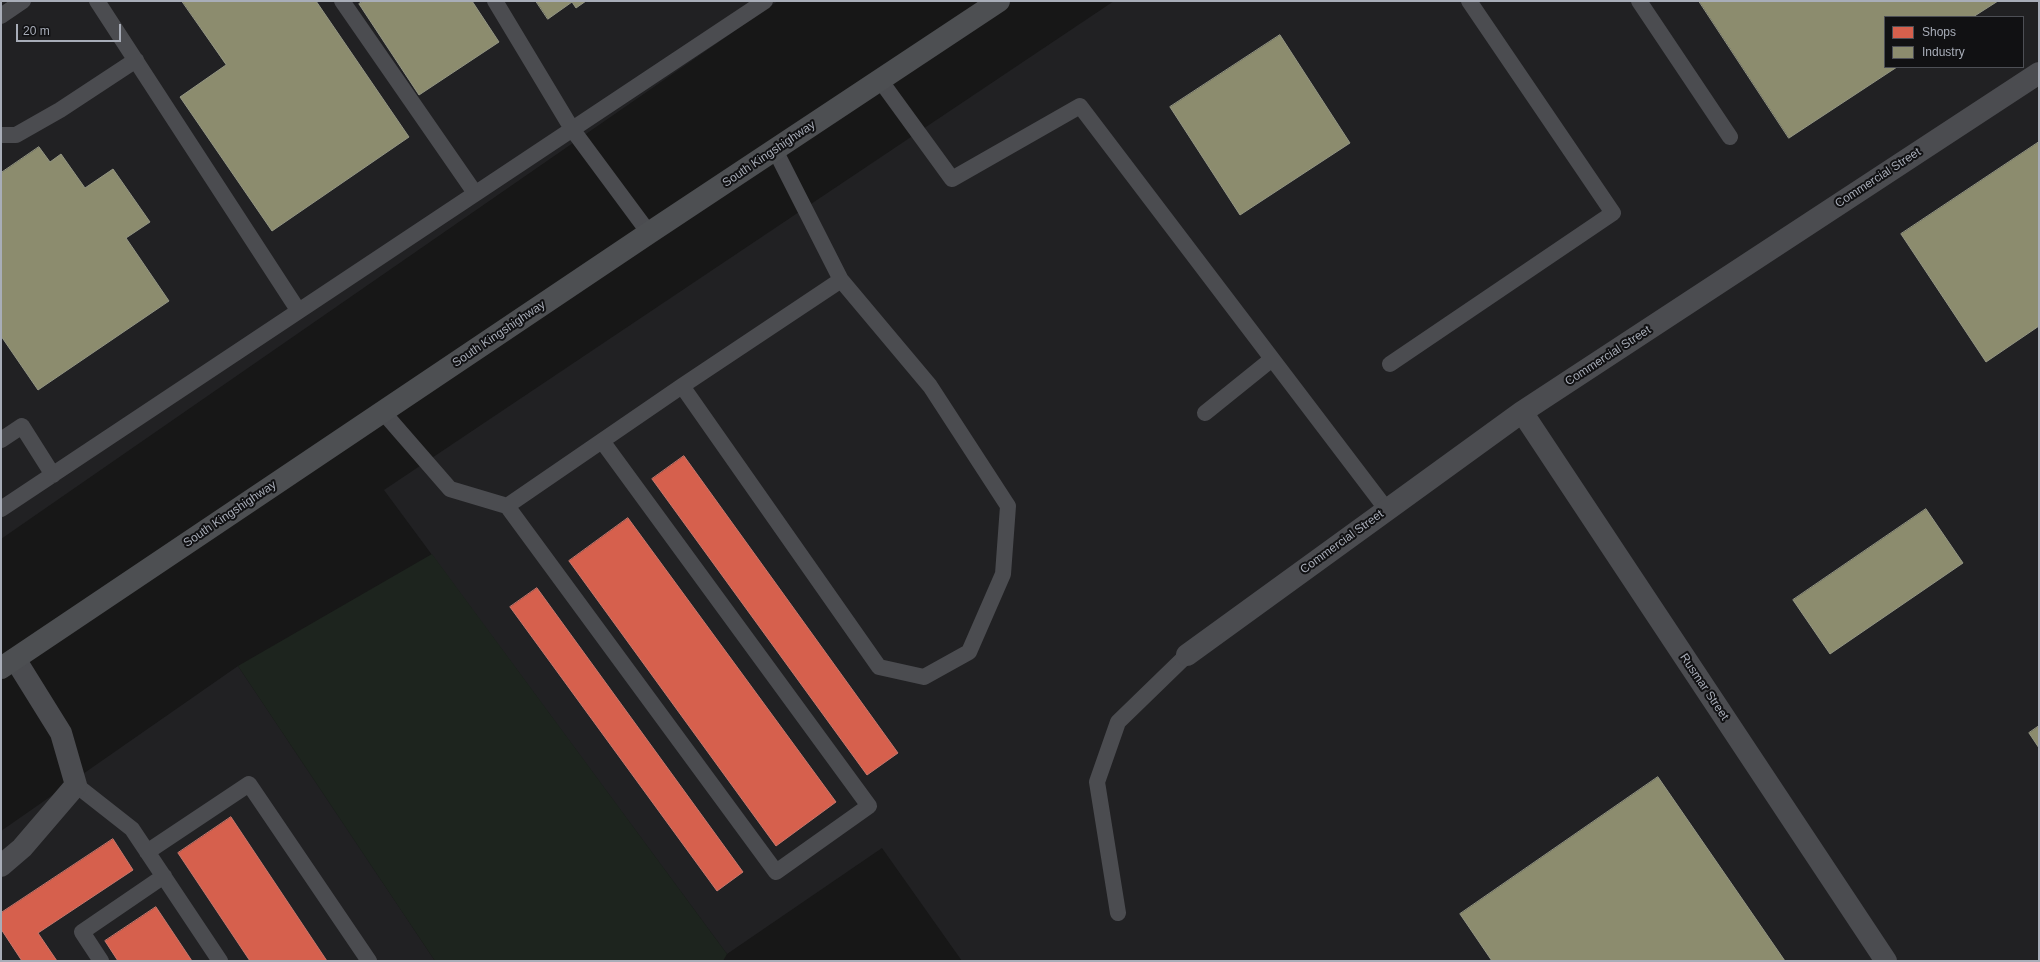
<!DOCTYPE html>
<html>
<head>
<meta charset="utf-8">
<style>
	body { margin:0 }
	#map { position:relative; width:2040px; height:962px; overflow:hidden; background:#171717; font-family:Helvetica,sans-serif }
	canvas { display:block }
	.frame { position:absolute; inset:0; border:2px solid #a8adb8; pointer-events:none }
	.legend { position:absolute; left:1884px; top:16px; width:140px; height:52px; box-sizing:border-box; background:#111113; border:1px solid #4d4f55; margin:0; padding:5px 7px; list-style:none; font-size:12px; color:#a8adb8 }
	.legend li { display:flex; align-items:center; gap:8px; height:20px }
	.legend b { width:20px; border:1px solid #4d4f55 }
	.scale { position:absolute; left:16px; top:24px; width:105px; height:18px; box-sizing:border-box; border:2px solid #a8adb8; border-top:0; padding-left:5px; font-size:12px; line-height:14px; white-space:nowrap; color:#a8adb8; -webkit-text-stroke:3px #111113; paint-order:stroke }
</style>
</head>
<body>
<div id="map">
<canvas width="2040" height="962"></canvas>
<div class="frame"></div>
<ul class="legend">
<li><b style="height:11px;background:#d6604d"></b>Shops</li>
<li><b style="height:11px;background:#8c8c6e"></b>Industry</li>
</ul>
<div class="scale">20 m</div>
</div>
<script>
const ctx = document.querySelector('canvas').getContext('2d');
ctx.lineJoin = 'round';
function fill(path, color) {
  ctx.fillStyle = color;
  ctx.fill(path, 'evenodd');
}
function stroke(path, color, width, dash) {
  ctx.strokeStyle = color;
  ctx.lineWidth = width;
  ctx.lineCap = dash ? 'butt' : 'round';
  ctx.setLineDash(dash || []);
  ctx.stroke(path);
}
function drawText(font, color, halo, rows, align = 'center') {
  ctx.font = font + ' Helvetica,sans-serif';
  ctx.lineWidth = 4;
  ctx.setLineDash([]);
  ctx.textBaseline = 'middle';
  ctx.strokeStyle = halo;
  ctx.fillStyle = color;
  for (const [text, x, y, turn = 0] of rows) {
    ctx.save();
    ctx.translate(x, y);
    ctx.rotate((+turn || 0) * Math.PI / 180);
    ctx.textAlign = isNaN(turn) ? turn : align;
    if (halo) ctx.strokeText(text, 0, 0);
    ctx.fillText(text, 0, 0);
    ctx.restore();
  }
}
const built = new Path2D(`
	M1,1H778L1,539Z
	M1114,1H2039V961H962L882,848L727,954L384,490ZM1885,17H2023V67H1885Z
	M238,666L435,961H1V831Z`);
const green = new Path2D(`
	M432,554L727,954L723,961H435L238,666Z`);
const shops = new Path2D(`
	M684,456L898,753L867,775L652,479Z
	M628,518L836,802L776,846L569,561Z
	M537,588L743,872L717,891L510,607Z
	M231,817L327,961H250L178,853Z
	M113,839L133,870L38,933L57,961H22L1,929V913Z
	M156,907L192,961H118L105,941Z`);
const industry = new Path2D(`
	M182,1H316L409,137L272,231L180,97L226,65Z
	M363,1H472L499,42L419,95L359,4Z
	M536,1H586L576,8L572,2L548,19Z
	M1699,1H1998L1973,17H1885V67H1897L1789,138Z
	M1280,35L1350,143L1240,215L1170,107Z
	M2039,142V326L1986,362L1901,234Z
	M39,147L50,162L61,154L85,188L113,169L150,222L126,238L169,301L38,390L1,336V173Z
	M1926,509L1963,563L1830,654L1793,600Z
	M2039,726V748L2029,733Z
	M1658,777L1785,961H1492L1460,914Z`);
const lane = new Path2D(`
	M97,1L298,310
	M342,1L475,193
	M495,1L572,129L649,233
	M1639,1L1730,137
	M1,16L23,1
	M880,80L952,179L1080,106L1387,510
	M1,135H16L60,110L136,60
	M1390,364L1613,213L1469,1
	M682,386L879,667L924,677L969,652L1003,574L1008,506L930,386L841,280
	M383,412L450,489L507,506L682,386L841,280L775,150
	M1205,413L1272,359
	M1,440L22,426L53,475
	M507,506L776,872L869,806L602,441
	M1,509L765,1
	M76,785L132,829L220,961
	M147,852L249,784L369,961
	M1118,913L1097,782L1118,722L1187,655
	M101,961L82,932L164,876`);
const street = new Path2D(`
	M1522,412L1886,961
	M1187,655L1522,412L2039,73
	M1,866L22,848L76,785L61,733L15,659`);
const primary = new Path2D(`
	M1,668L649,233L999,1`);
const streetNames = [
	["South Kingshighway",769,154,-34],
	["Commercial Street",1878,178,-33],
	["South Kingshighway",499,334,-34],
	["Commercial Street",1608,356,-33],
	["South Kingshighway",230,514,-34],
	["Commercial Street",1342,542,-36],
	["Rusmar Street",1704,687,56]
];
fill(built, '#212123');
fill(green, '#1d241e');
fill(shops, '#d6604d');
stroke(shops, '#c8776d', 1);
fill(industry, '#8c8c6e');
stroke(industry, '#949684', 1);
stroke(lane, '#4b4c50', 16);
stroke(street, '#4b4c50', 22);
stroke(primary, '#4d4f52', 22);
drawText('12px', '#a8adb8', '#111113', streetNames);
</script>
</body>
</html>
